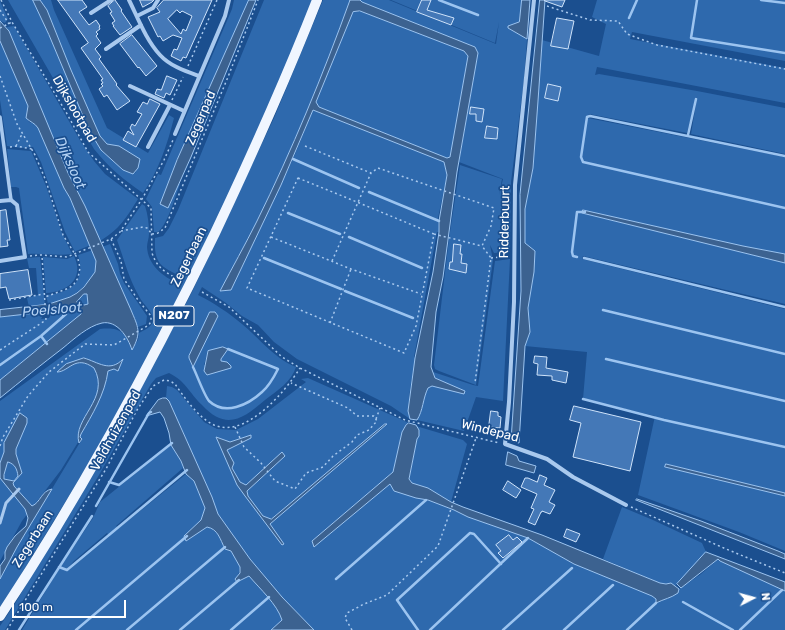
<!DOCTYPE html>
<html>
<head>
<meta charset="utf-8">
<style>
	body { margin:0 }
	#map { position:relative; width:785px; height:630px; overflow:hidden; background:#1b4f8f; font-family:Rubik,sans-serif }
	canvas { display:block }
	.north { position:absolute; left:733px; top:578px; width:40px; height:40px; -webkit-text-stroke:3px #1b4f8f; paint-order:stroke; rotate:84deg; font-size:11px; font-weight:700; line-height:16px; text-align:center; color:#fff }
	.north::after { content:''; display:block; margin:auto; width:14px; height:18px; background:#fff; clip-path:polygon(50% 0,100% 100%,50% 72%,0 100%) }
	.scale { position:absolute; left:12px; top:600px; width:114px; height:18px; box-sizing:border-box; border:2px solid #fff; border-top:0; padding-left:5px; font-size:12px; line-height:14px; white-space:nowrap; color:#fff; -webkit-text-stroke:3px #1b4f8f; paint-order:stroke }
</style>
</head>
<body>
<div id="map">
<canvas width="785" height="630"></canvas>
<div class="north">N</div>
<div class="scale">100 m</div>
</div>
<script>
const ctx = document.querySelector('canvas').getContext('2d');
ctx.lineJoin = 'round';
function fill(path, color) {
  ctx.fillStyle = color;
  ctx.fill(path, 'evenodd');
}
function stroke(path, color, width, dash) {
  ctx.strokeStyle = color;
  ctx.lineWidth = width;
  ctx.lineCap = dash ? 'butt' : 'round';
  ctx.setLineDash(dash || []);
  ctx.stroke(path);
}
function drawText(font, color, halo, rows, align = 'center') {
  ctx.font = font + ' Rubik,sans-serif';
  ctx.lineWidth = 3.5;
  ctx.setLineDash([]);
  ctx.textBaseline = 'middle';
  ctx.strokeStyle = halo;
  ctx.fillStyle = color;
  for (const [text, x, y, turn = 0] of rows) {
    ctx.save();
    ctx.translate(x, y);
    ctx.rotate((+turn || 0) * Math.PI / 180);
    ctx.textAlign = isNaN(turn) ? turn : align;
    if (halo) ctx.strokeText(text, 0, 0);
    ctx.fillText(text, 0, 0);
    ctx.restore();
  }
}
const green = new Path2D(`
	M8,0H33L49,35L83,116L101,150L123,170L133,174L136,172L119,146L107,144L100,136L71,70L47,10L40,0H51L54,10L107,128L148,153L169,115L174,118C167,145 159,170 143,193C123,179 110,169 94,149Z
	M234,0H249L177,160L170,179L180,184C176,195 168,222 160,230C158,232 158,232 154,232L152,207L146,199L158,174L161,175L232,9Z
	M264,0H312L282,77L234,187L137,379L92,458L0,609V579L17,547L82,439H80L61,470L22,521L0,561V401L100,329C118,327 126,331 132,349L138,340L139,333C144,330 151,328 153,321C155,314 143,304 140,298C129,280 124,259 117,240L142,204L145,206C148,215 149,224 149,234C149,238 147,243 147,247C148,265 163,277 178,283L182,277C160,266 154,264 155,238L163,236L169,228L178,210Z
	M323,0H350C323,75 292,149 257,221C245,244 232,268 220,291L231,290L293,159L313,110L444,162L447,175L438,218L439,232H437L414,357L415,358C413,376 406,401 410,419L391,406L297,359L274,342L258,325L242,316L226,303L202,287L198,295C214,303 229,313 242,324C259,338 275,359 296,367C292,381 277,391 265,400C243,419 226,431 202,405C189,393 187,382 169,373L156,378L151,384L99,475L5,630H0V626L16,602L143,384L192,292L274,118ZM210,312L206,340L193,366L204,326ZM228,349L221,359V361L227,362L231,366L204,365L208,351Z
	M360,0H389L496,44L499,22L495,43L391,0H522L519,22L508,26V28L527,39L524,80L511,182L510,252L494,253L490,245L493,260L476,385L439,371L435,369L434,365L449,239L460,165L502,179L499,195L503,179L459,162L478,52L475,47L361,2Z
	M597,0H785V61L632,32L630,39L785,68V103L597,67L595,75L599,74L697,91L785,108V154L691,134L697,98L696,97L687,133L589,114L588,118L785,157V254L743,246L583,210L582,213L785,263V304L583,256L582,259L785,309V493L666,464L665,467L785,496V551L739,532L638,495L655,416L583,399L587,352L525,346L530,332L528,308L534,272L535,251L525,243V209L533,168L542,40L599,56L606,24L592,17Z
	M0,1L8,19L5,23L0,21Z
	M360,11L464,51L468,56L450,157L447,158L319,107L316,102L353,12Z
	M14,26L81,142L94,161L105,174L138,199C126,218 120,229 100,241L68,173L7,27Z
	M0,41L28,106L26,115L29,122L35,124L38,128L64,188L70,198L91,245L76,251L75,252L65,232L41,162L33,147L22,148L7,146L0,100Z
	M7,149L31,151L32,153L46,186L62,233L72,254C58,256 42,253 28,254L19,188L16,187H11Z
	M110,244L118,264L120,274L124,283L147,316L146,324L138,327L102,247Z
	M93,250C94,255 97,260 96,265C96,271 93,275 90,279C79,294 66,300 48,304L46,295C72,293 86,281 78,255Z
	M74,256C85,279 67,292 46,293L43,257L67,259Z
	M40,257L45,305L29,307L27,298L38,295L36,268H29L27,258Z
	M510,259L503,401L476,397L464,431L417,420L420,415L427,388L432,386L464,393L435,378L433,372L473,385L478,386L495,261Z
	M87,293L88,304L84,305L77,302L82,295Z
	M74,308L79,309L82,311L79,317L0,380V317L45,312L41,319L49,318L50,316V310L55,312L58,309L61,310L64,316L70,309Z
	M308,378L409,423L406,425L402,432L393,472L312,541L390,484L416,498L428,500L454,510L468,517L528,538L574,564L652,596L656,599V603C664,599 671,598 678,593L679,589L701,574L718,559L720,561L785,591V630H314L282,597L250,559L218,514L181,427L166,398L167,386L172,387L177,390L204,422L217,429L236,430L258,419L306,382L301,379Z
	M416,426L463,440L467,444L451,502L428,488L412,483L409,479Z
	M171,445L181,461L183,468L116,526L119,528L186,474L194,481L205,508L201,520L184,536L186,541L207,527C218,529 220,539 225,549L231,551L240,567L237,582L249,575C261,589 277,603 282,620L271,630H22L59,569L60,568L69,570L110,536L107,533L74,561L67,569L60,567L93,518L100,502Z
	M622,507L653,520L702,543L706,552L675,586L671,583L667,584L660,583L603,559Z`);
const water = new Path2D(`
	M33,0H40L47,10L71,70L100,136L107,144L119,146L140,159L138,168L133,174L123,170L101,150L92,135L83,116L49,35Z
	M249,0H256L191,157L168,208L160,204L177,160Z
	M350,0H360L362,2L475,47L478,53L457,172L443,277L436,312L431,367L435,378L465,391L464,394L432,386L428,388C423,398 423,411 417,420L410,419L408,411L415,358L433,272L439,232V221L447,175L444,162L313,110L281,185L231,290L220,291C232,268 245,245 257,221C292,150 323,75 350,0ZM360,11L464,51L468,56L450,157L447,158L319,107L316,102L353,12Z
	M522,0H530L527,39L508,28V26L519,22Z
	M540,0H545L538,101L533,168L525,209V243L535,251L534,272L528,308L530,332L525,346L519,443L511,441L521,291L520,195Z
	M0,21L9,31L68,173L85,206L131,310C138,327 142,332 132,350C128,337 117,320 102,323C88,326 74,339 63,348C42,364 21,381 0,398V380L81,314L82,311L79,309H71L62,318L63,313L61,310L58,309L55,312L50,310L49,304L70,297L77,293L84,287L95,272L96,261L70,198L64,188L38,128C35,123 30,122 26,118L28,106L0,41ZM84,294H87L88,304L84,305L77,302Z
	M583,210L743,246L785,254V263L582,213Z
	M45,305V312L0,317V310Z
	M210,312H215L218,316L193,367L189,358V356Z
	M223,347L228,349L221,359V361L227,362L231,366V368L207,375L204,371L208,351Z
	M84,358C98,362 110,373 123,359L118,371L114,369L108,371C105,394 92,415 81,434L80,437L82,439L79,443C72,418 111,399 94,368C75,354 69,372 57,372L66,364Z
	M163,398H166L169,401L212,497L218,514L250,559L282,597L314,630H271L282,620C277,604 260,589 249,576L237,582L235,579L240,573V567L231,551L225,549C220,539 218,529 207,527L186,541L184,536L201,520L205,508L194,481L186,474L181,461L171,445L169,433L164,418L160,412L146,416L158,400Z
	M20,413L27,418V423L16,449V454L22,473L13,483L14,486L32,506C41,502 41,491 52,489L17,547L0,579V566L5,559V552L7,547L15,536L26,526L28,518L25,509L0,478V463L4,452V443ZM8,462C15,464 17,469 18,476L14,481L4,479V475Z
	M409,423L416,425L419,430V436L417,439L409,479L412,483L428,488L451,502L463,507L542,535L660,583L666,584L671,583L679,589L678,593C671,598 664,599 656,603V599L652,596L574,564L528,538L468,517L454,510L428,500L416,498L394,491L390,484L314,547L312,541L393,472L402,432L406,425Z
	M385,424H387L270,524L284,544L282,545L245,496L237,485L216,437L230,442L251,435V438L227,450L234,463L232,468L240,482L246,485L282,452L285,456L247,491L248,496L263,516L271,519Z
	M508,452L517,456L519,461L536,466L534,473L506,465Z
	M666,464L785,493V496L665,467Z
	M637,499L701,521L778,551L785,554V559L636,500Z
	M706,552L785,582V591L720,561L718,559L681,588L677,584Z`);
const stream = new Path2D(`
	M439,0L478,15
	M697,0L691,38L785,53
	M761,0L785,3
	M629,18L637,0
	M688,135L696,99
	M785,156L590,116L587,117L581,157L583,162L785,208
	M293,159L359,188
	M369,192L439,221
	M288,213L340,234
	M349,237L422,268
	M577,257L573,256L572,252L577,212H585
	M264,258L341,289
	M584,258L785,307
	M345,291L413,318
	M603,310L785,354
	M41,336L47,344
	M606,359L785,401
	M0,365L41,336L66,314
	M193,367C197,375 204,395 209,401C225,416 248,405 262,392C269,386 274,377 278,369L228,349
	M583,399L664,420L785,447
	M109,482L119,485L172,443
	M96,506L149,413L151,412
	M59,567L67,570L187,470
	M336,579L426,500
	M683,602L733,630
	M19,630L92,516
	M76,630L187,536
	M127,630L225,547
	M180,630L239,580
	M231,630L269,597
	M418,630L397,600L470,533L474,534L501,564
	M430,630L528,538
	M503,630L572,568
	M564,630L613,585
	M627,630L656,603
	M740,630L782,590`);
const canal = new Path2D(`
	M34,310L60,307`);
const building = new Path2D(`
	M58,0H82L87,7L79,12L89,25L96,20L100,26L99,27L100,29L96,32L98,34L96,36L101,43L95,49L101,57L99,59L117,84L116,85L130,101L117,110L107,95L104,97L99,89L103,86L101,84L103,83L101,80L103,79L81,48L88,43Z
	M115,0L122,10L121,11L132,27L120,35L113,26H114L112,23L115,21L110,13L112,12L108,6Z
	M140,0H154L152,2L143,7Z
	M164,0H212L186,58L183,57L181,61L171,56L174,49L177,50L182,38L173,35L163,41L160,36L158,37L148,17L160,12L157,8ZM177,10L180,13L182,11L192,16L186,31L183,29L181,34L168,19Z
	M422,0H431L427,10L454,18L451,25L417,12Z
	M545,0H565L562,7L545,1Z
	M557,18L574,21L568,49L551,46Z
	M132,35L157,66L146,76L139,67L138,68L120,44Z
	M167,76L177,80L170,95L166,93L164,98L155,94L157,89L161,90Z
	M548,84L561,87L558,101L545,98Z
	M150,99L160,104L136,147L123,140L128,131L134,135L130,128L132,124L135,126L142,114L137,112L143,102L147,104Z
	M471,107L484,109L482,122L476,121V114H470Z
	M487,126L498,128L497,139L485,138Z
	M6,210L10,240H7L8,246L0,247V211Z
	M454,244L461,245L460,254H462L461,263L467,264L466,273L449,269L450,262H452Z
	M28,270L32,295L9,299L6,287L0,288V274Z
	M535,356L547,357L546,368L568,372L566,383L552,380V376L537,375L538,364L534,363Z
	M574,406L641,422L630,471L573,457L581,423L570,420Z
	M491,411L498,412V416L501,417L500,428L489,427Z
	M540,475L547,478L544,485L555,490L549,502L555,505L550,514L542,511V512H541L535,525L528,522L534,509L531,508L537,494L521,487L525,478H528L537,482Z
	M508,481L521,490L516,498L503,490Z
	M567,529L580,534L576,542L564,537Z
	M509,535L513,540L517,537L522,542L503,558L498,553L501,551L496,545Z`);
const path = new Path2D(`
	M1,0L12,22L66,112L88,152L151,208L152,253C157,267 163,271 176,278
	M547,6L590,20L618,21L627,34L657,45L785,69
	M0,10L9,24
	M0,28L12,22
	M188,66L217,0
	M0,76L17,124L35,155L46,181L63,235L78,259L80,268L78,278L74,284L69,288L45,297
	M172,100L183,77
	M16,146L22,134
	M305,146L371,173L378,168L494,208L491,226L482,246L491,258L475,383
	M10,147L16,146L32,149
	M298,178C343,196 388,215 434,234L416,326L404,353L247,288Z
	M121,231L143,227L147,228L152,234
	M152,234L158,233L165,228L228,77L258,0
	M434,234L482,246
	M271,237L351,269L421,294
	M30,256L41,255L67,257L111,239L120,232L142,199L164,160L173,140
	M491,258L509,256
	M332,261L371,173
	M202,292L229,307L282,357L300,368L405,420L499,443
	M9,300L44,294
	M330,323L351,269
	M0,350L46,320L42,256
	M376,419L380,408
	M235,427L244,447L261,463L275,481L295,489L306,473L323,467L333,456L352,442L357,435L369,430L377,421L374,416H357L348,408L291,383
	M0,446L3,437L28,396L49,372L85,344L114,345L149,325L151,321V316L138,300L124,279L121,261L111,239
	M631,507L726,549L785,573
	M7,630L106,469L137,410L153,386L164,380L170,381L175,384C184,397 198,417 212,424C244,441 285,392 300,368
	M352,630L345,618L347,613L364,604L387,595L438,546L476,438`);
const service = new Path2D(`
	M0,523L6,503L19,489`);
const pedestrian = new Path2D(`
	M0,117L11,200`);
const minor = new Path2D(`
	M129,0C138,18 146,40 160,55C170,66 185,71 199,76
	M534,0L515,185L514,302L509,402L505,444L547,459L573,477L626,505
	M91,13L111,0
	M137,16L153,8L158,0
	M106,49L141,25
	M130,86L184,111
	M175,134L225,16L229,0
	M148,147L170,105
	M0,201L11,200L17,205L25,257L0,261`);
const primary = new Path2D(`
	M0,616C81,494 151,365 215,233C251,157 286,79 317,0`);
const shields = [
	[174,316,40]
];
const shieldNames = [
	["N207",174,316]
];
const streetNames = [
	["Dijkslootpad",74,109,60],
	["Zegerpad",201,118,-67],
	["Ridderbuurt",505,222,-89],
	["Zegerbaan",189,257,-64],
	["Veldhuizenpad",116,431,-61],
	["Windepad",490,431,14],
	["Zegerbaan",33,539,-58]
];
const waterNames = [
	["Dijksloot",70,163,66],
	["Poelsloot",52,310,-5]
];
fill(green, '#2e69ad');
fill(water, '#3c6290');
stroke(water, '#9cc4f0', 1);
stroke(stream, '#9cc4f0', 2.5);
stroke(canal, '#3c6290', 8);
fill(building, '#4478b7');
stroke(building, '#cfe3fa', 1);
stroke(path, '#a9c9ee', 1.5, [2, 3]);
stroke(service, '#a9c9ee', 3);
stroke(pedestrian, '#a9c9ee', 3.5);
stroke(minor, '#a9c9ee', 4);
stroke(primary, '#f0f6ff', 10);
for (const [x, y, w] of shields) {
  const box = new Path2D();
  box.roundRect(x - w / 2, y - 10, w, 20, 3);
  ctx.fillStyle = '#1b4f8f';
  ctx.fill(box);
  stroke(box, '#fff', 1);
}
drawText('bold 12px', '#fff', null, shieldNames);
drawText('13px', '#fff', '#1b4f8f', streetNames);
drawText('italic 14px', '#b5d3f5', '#1b4f8f', waterNames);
</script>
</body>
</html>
